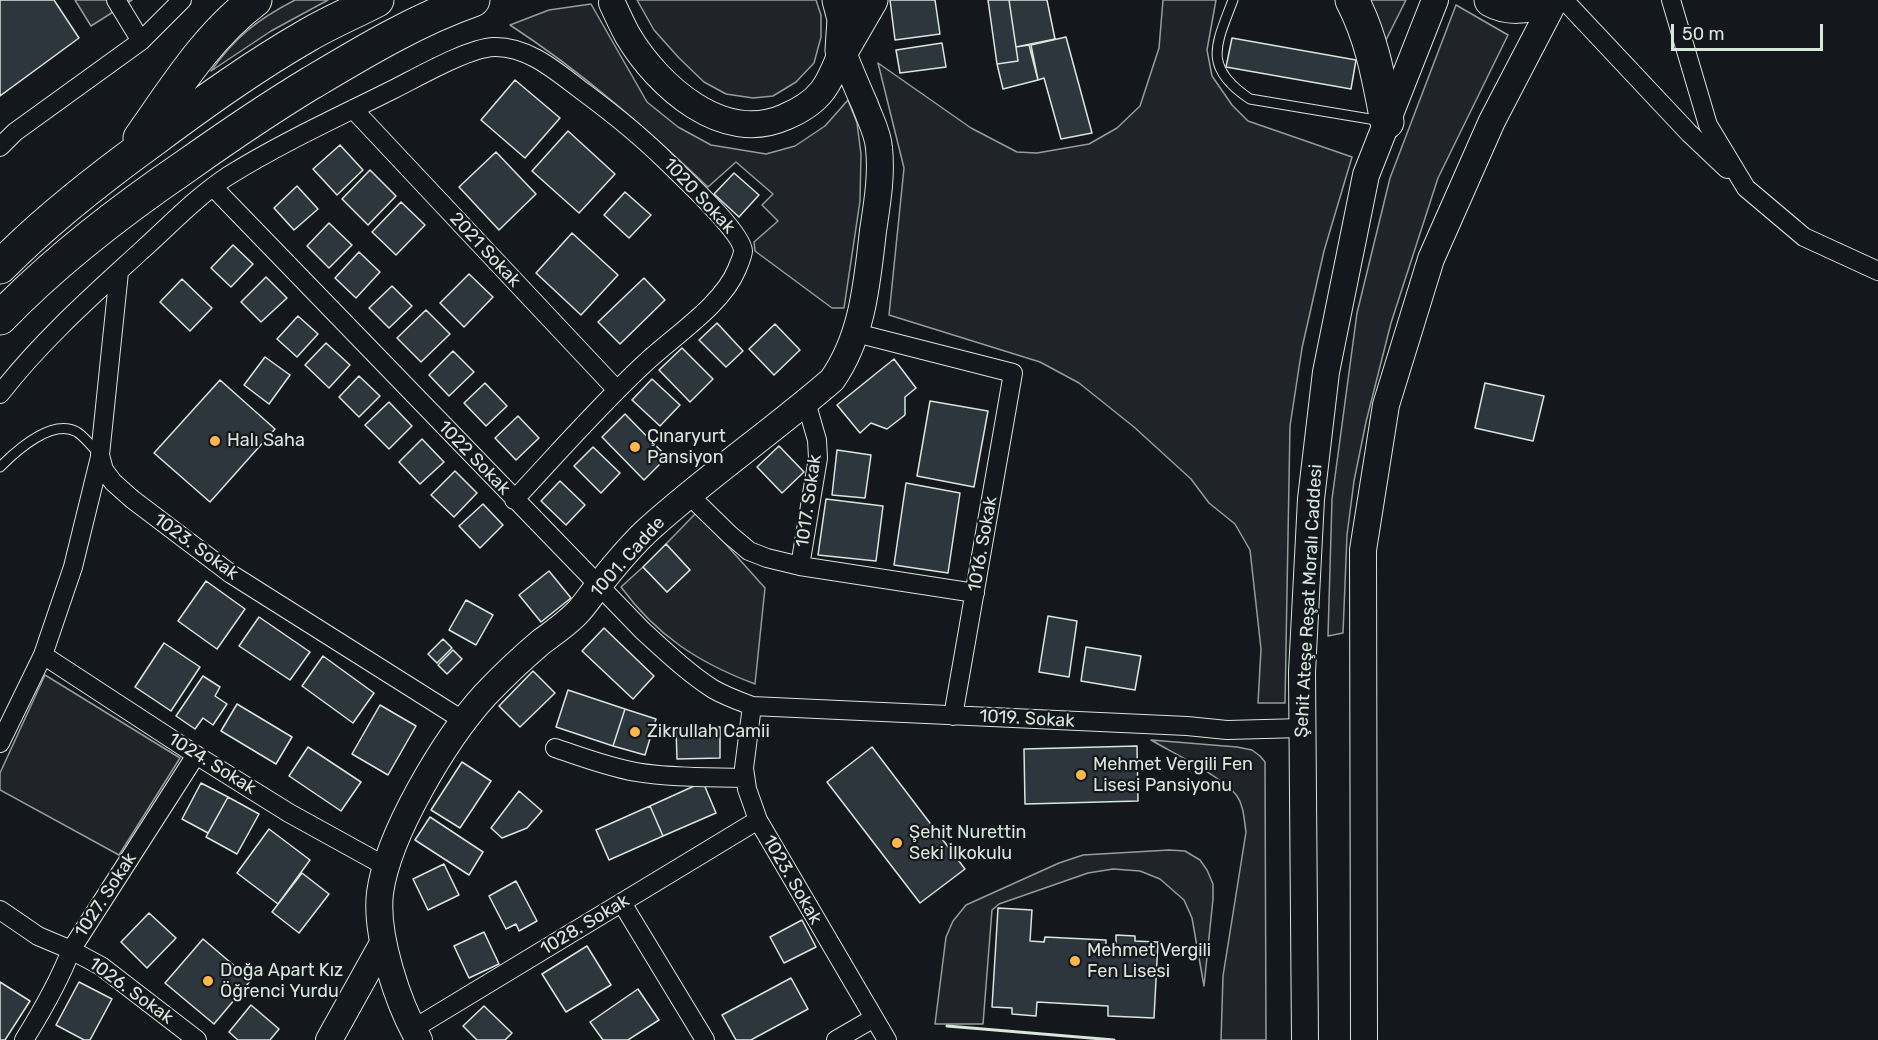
<!DOCTYPE html>
<html>
<head>
<meta charset="utf-8">
<style>
	body { margin:0 }
	#map { position:relative; width:1878px; height:1040px; overflow:hidden; background:#14181c; font-family:Rubik,sans-serif }
	canvas { display:block }
	.scale { position:absolute; left:1671px; top:24px; width:152px; height:27px; box-sizing:border-box; border:3px solid #d8e6dc; border-top:0; padding-left:8px; font-size:18px; line-height:21px; white-space:nowrap; color:#d8e6dc; -webkit-text-stroke:4px #14181c; paint-order:stroke }
</style>
</head>
<body>
<div id="map">
<canvas width="1878" height="1040"></canvas>
<div class="scale">50 m</div>
</div>
<script>
const ctx = document.querySelector('canvas').getContext('2d');
ctx.lineJoin = 'round';
function fill(path, color) {
  ctx.fillStyle = color;
  ctx.fill(path, 'evenodd');
}
function stroke(path, color, width, dash) {
  ctx.strokeStyle = color;
  ctx.lineWidth = width;
  ctx.lineCap = dash ? 'butt' : 'round';
  ctx.setLineDash(dash || []);
  ctx.stroke(path);
}
function drawText(font, color, halo, rows, align = 'center') {
  ctx.font = font + ' Rubik,sans-serif';
  ctx.lineWidth = 4.5;
  ctx.setLineDash([]);
  ctx.textBaseline = 'middle';
  ctx.strokeStyle = halo;
  ctx.fillStyle = color;
  for (const [text, x, y, turn = 0] of rows) {
    ctx.save();
    ctx.translate(x, y);
    ctx.rotate((+turn || 0) * Math.PI / 180);
    ctx.textAlign = isNaN(turn) ? turn : align;
    if (halo) ctx.strokeText(text, 0, 0);
    ctx.fillText(text, 0, 0);
    ctx.restore();
  }
}
const green = new Path2D(`
	M295,0H328L271,31L211,71C235,37 258,19 295,0Z
	M637,0H816L821,15V37L814,63L796,82L773,96L753,98L726,94L704,82L679,58L654,30Z
	M1163,0H1216L1207,50L1212,76L1232,105L1248,121L1352,157L1324,251L1302,348L1290,426L1285,703H1258L1261,649L1250,550L1235,524L1209,503L1191,479L1134,427L1079,383L1040,362L889,315L904,168L878,63L971,128L1017,152L1037,153L1089,144L1117,128L1140,106L1159,48Z
	M1365,0H1406L1382,48Z
	M591,4L647,102L678,127L711,145L766,154L795,146L825,126L848,100L857,123L861,154L860,201L844,308H832L755,251L754,242L778,221L762,205L773,194L736,162L708,187C646,128 582,72 510,25L549,10Z
	M1456,5L1508,35L1438,178L1391,323L1366,422L1354,481L1347,535L1343,633L1328,636L1332,499L1357,313L1390,178Z
	M697,512L765,588L755,684C699,663 657,636 621,587L643,567L667,592L690,570L666,544Z
	M45,675L180,758L119,855L0,790V773Z
	M1151,740L1237,747L1252,750L1260,756L1265,762L1266,1040H1221L1223,976L1246,832C1244,820 1244,806 1237,796C1223,777 1173,753 1151,740Z
	M1169,850L1185,851L1200,860L1207,870L1213,884V899L1204,986L1192,918L1184,900L1160,879L1140,871L1113,869L1088,873L999,904L992,910L983,1024H935L946,937L953,921L966,905L1059,863L1083,855Z`);
const parking = new Path2D(`
	M75,0H132L91,26Z`);
const building = new Path2D(`
	M0,0H54L79,38L0,96Z
	M890,0H935L940,34L895,40Z
	M988,0H1009L1018,61L997,64Z
	M1009,0H1047L1055,39L1016,47Z
	M1066,37L1092,133L1061,139L1044,78L1038,80L1031,45Z
	M1232,38L1356,60L1351,89L1226,67Z
	M942,43L946,67L900,73L896,50Z
	M1029,45L1038,80L1003,89L997,64L1018,61L1016,47Z
	M515,80L560,118L525,158L481,120Z
	M568,131L615,174L579,213L532,171Z
	M340,145L363,170L337,195L313,169Z
	M496,152L536,194L499,230L459,187Z
	M370,170L396,196L368,225L342,199Z
	M734,173L759,195L739,217L714,194Z
	M297,186L318,209L294,230L274,208Z
	M625,192L651,215L629,238L604,215Z
	M401,202L425,225L396,255L372,232Z
	M329,223L352,245L329,268L307,246Z
	M572,233L618,275L581,315L536,273Z
	M233,245L253,264L231,287L211,268Z
	M359,252L380,272L356,298L335,278Z
	M469,274L493,297L464,327L440,303Z
	M266,277L287,298L261,322L241,302Z
	M644,278L665,300L620,344L598,322Z
	M182,279L212,308L190,331L160,302Z
	M392,286L412,306L389,328L369,308Z
	M426,310L450,334L421,362L397,338Z
	M298,316L318,334L297,357L277,339Z
	M717,323L743,351L726,367L699,340Z
	M775,324L800,350L774,375L749,349Z
	M326,343L350,365L329,388L305,365Z
	M682,348L713,379L690,402L659,370Z
	M453,351L474,372L449,396L429,375Z
	M265,357L290,375L269,404L244,385Z
	M894,359L916,388L905,397V415L887,429L871,423L860,433L837,405Z
	M359,376L380,396L359,417L339,397Z
	M652,379L680,405L660,426L632,400Z
	M220,380L275,429L210,502L154,453Z
	M485,383L507,406L486,426L464,403Z
	M1485,383L1544,396L1533,441L1475,428Z
	M930,401L988,411L974,487L917,476Z
	M389,402L412,426L389,449L365,425Z
	M625,414L667,457L644,480L602,437Z
	M518,416L539,438L516,460L495,438Z
	M422,439L444,462L420,484L399,462Z
	M779,446L804,472L782,493L757,467Z
	M593,447L620,473L601,493L574,466Z
	M837,450L871,455L865,498L832,495Z
	M455,471L477,493L454,517L431,495Z
	M560,481L585,505L566,525L541,501Z
	M906,483L960,493L948,573L894,565Z
	M826,499L883,506L876,561L818,555Z
	M483,504L503,525L480,548L459,526Z
	M666,544L690,570L667,592L643,567Z
	M549,571L571,598L541,622L519,595Z
	M206,581L245,609L217,649L178,621Z
	M466,600L493,615L476,645L449,630Z
	M1048,616L1077,621L1069,677L1039,672Z
	M259,617L310,652L290,680L239,646Z
	M604,628L654,676L633,699L582,651Z
	M443,639L452,648L437,663L428,654Z
	M164,643L200,667L171,711L135,687Z
	M1086,647L1141,656L1135,690L1081,681Z
	M453,650L462,659L447,674L438,665Z
	M323,656L374,693L353,723L302,686Z
	M533,671L555,693L520,727L499,706Z
	M203,676L220,687L215,696L227,704L213,725L203,718L195,729L176,716Z
	M568,690L625,709L613,746L556,727Z
	M237,704L292,737L276,764L221,731Z
	M380,705L416,726L388,775L352,754Z
	M625,709L656,719L645,755L613,746Z
	M720,727V758L677,759L676,728Z
	M1137,746L1138,801L1025,804L1024,749Z
	M308,747L361,782L341,811L289,776Z
	M872,747L965,869L920,903L827,782Z
	M462,762L491,781L460,828L431,810Z
	M703,782L716,813L663,836L650,806Z
	M201,783L228,797L208,833L182,819Z
	M519,791L542,811L527,828L502,838L491,828Z
	M228,797L259,814L237,854L206,837Z
	M650,806L663,836L609,860L596,830Z
	M430,817L483,852L469,875L415,840Z
	M269,829L310,860L278,904L237,873Z
	M444,864L459,895L428,910L413,879Z
	M302,873L329,894L299,933L272,912Z
	M516,881L537,921L519,931L516,924L506,929L489,896Z
	M998,908L1032,910L1030,941L1044,942L1045,937L1106,940V947H1116V935L1135,936V941L1158,942L1154,1018L1108,1016V1006L1037,1002L1036,1016L1012,1014V1008L992,1007Z
	M149,913L176,938L147,968L121,942Z
	M802,920L816,947L784,963L770,937Z
	M484,932L499,964L469,978L454,946Z
	M203,939L251,980L214,1024L165,983Z
	M587,946L611,985L566,1012L542,974Z
	M791,978L808,1009L751,1040H736L722,1015Z
	M0,982L30,1001L5,1040H0Z
	M79,982L112,999L90,1040H84L56,1025Z
	M638,989L659,1020L628,1040H603L590,1022Z
	M251,1005L279,1029L270,1040H238L229,1032Z
	M484,1006L512,1033L505,1040H477L463,1026Z`);
const lane = new Path2D(`
	M1233,0C1216,45 1202,67 1250,99L1382,121
	M0,467C16,451 52,418 77,432C85,437 93,448 100,455`);
const street = new Path2D(`
	M116,0L141,41
	M1564,0L1689,133L1727,169
	M1671,0L1708,125L1746,188L1804,237L1878,271
	M353,109L617,390
	M0,147L15,132L141,41L182,0
	M213,187L643,631C665,651 688,673 713,689C725,696 739,701 752,706L1187,726L1227,730L1302,728
	M119,272L100,455L104,470L113,482L132,499L231,574L464,721
	M856,333L1013,373L953,716
	M0,394C41,341 91,297 140,252C169,226 196,197 228,176C281,143 338,117 394,89C418,77 468,48 494,47C529,46 558,73 585,93C616,116 641,136 668,163C683,178 742,232 743,251C743,255 739,264 737,269C722,306 672,337 643,365C598,407 557,454 514,500
	M689,495L730,535L749,551L767,558L800,566L975,593
	M800,566L818,458L817,440L806,402
	M43,655L196,755L289,813L385,866
	M752,706L744,768L747,789L758,820L887,1040
	M0,743L43,655L73,567L100,457
	M555,748C582,757 608,767 636,772C672,778 708,777 744,778
	M622,903L705,1040
	M0,910L38,936L71,950L101,966L197,1040
	M413,1029L758,820
	M24,1040C42,1011 59,982 71,950L196,755
	M836,1040L874,1018`);
const secondary = new Path2D(`
	M612,3C617,14 622,25 628,36C658,86 723,145 785,117C821,102 829,85 842,50
	M329,1040L383,943
	M419,1040C398,1004 375,935 380,893C388,834 445,739 485,695C503,676 521,659 541,642C553,633 565,625 576,614C585,605 591,595 599,585C614,566 631,545 650,528C708,476 773,431 832,380C863,336 867,282 873,231C877,204 882,176 879,148C878,133 870,119 865,105C857,87 849,68 842,50
	M1305,1040L1302,672L1311,499L1326,372L1366,175L1435,0
	M1364,1040L1363,550L1386,405L1431,259L1492,121L1555,0`);
const highway = new Path2D(`
	M839,0L844,19L842,50
	M1352,0C1372,38 1379,80 1387,122
	M1491,0C1507,9 1527,8 1544,0
	M842,50L871,0
	M140,138C174,90 207,36 255,0
	M0,267C47,219 100,178 154,139C204,102 254,66 308,35C330,22 354,12 377,0
	M0,318C56,260 120,211 186,166C227,137 268,109 311,83C363,52 416,20 473,0`);
const wall = new Path2D(`
	M947,1026L1114,1040`);
const markers = [
	[215,441,6,"#ffb74d"],
	[635,447,6,"#ffb74d"],
	[635,732,6,"#ffb74d"],
	[1081,775,6,"#ffb74d"],
	[897,843,6,"#ffb74d"],
	[1075,961,6,"#ffb74d"],
	[208,981,6,"#ffb74d"]
];
const streetNames = [
	["1020 Sokak",699,196,47],
	["2021 Sokak",485,250,47],
	["1022 Sokak",474,458,46],
	["1017. Sokak",809,501,-82],
	["1016. Sokak",983,544,-80],
	["1023. Sokak",196,547,36],
	["1001. Cadde",628,557,-48],
	["Şehit Ateşe Reşat Moralı Caddesi",1309,601,-87],
	["1019. Sokak",1027,719,3],
	["1024. Sokak",212,764,32],
	["1023. Sokak",792,880,60],
	["1027. Sokak",106,895,-57],
	["1028. Sokak",585,925,-31],
	["1026. Sokak",131,991,36]
];
const poiNames = [
	["Çınaryurt",647,437],
	["Pansiyon",647,458],
	["Halı Saha",227,441],
	["Zikrullah Camii",647,732],
	["Mehmet Vergili Fen",1093,765],
	["Lisesi Pansiyonu",1093,786],
	["Şehit Nurettin",909,833],
	["Seki İlkokulu",909,854],
	["Mehmet Vergili",1087,951],
	["Fen Lisesi",1087,972],
	["Doğa Apart Kız",220,971],
	["Öğrenci Yurdu",220,992]
];
fill(green, '#202428');
stroke(green, '#939e99', 1.5);
fill(parking, '#24282b');
stroke(parking, '#939e99', 1.5);
fill(building, '#2c363c');
stroke(building, '#d8e6dc', 1.5);
stroke(lane, '#d8e6dc', 11);
stroke(street, '#d8e6dc', 20);
stroke(secondary, '#d8e6dc', 28);
stroke(highway, '#d8e6dc', 35);
stroke(lane, '#14181c', 9);
stroke(street, '#14181c', 18);
stroke(secondary, '#14181c', 26);
stroke(highway, '#14181c', 33);
stroke(wall, '#d8e6dc', 3);
for (const [x, y, r, color] of markers) {
  const dot = new Path2D();
  dot.arc(x, y, r, 0, 2 * Math.PI);
  ctx.fillStyle = color;
  ctx.fill(dot);
  stroke(dot, '#14181c', 2);
}
drawText('18px', '#d8e6dc', '#14181c', streetNames);
drawText('18px', '#d8e6dc', '#14181c', poiNames, 'left');
</script>
</body>
</html>
